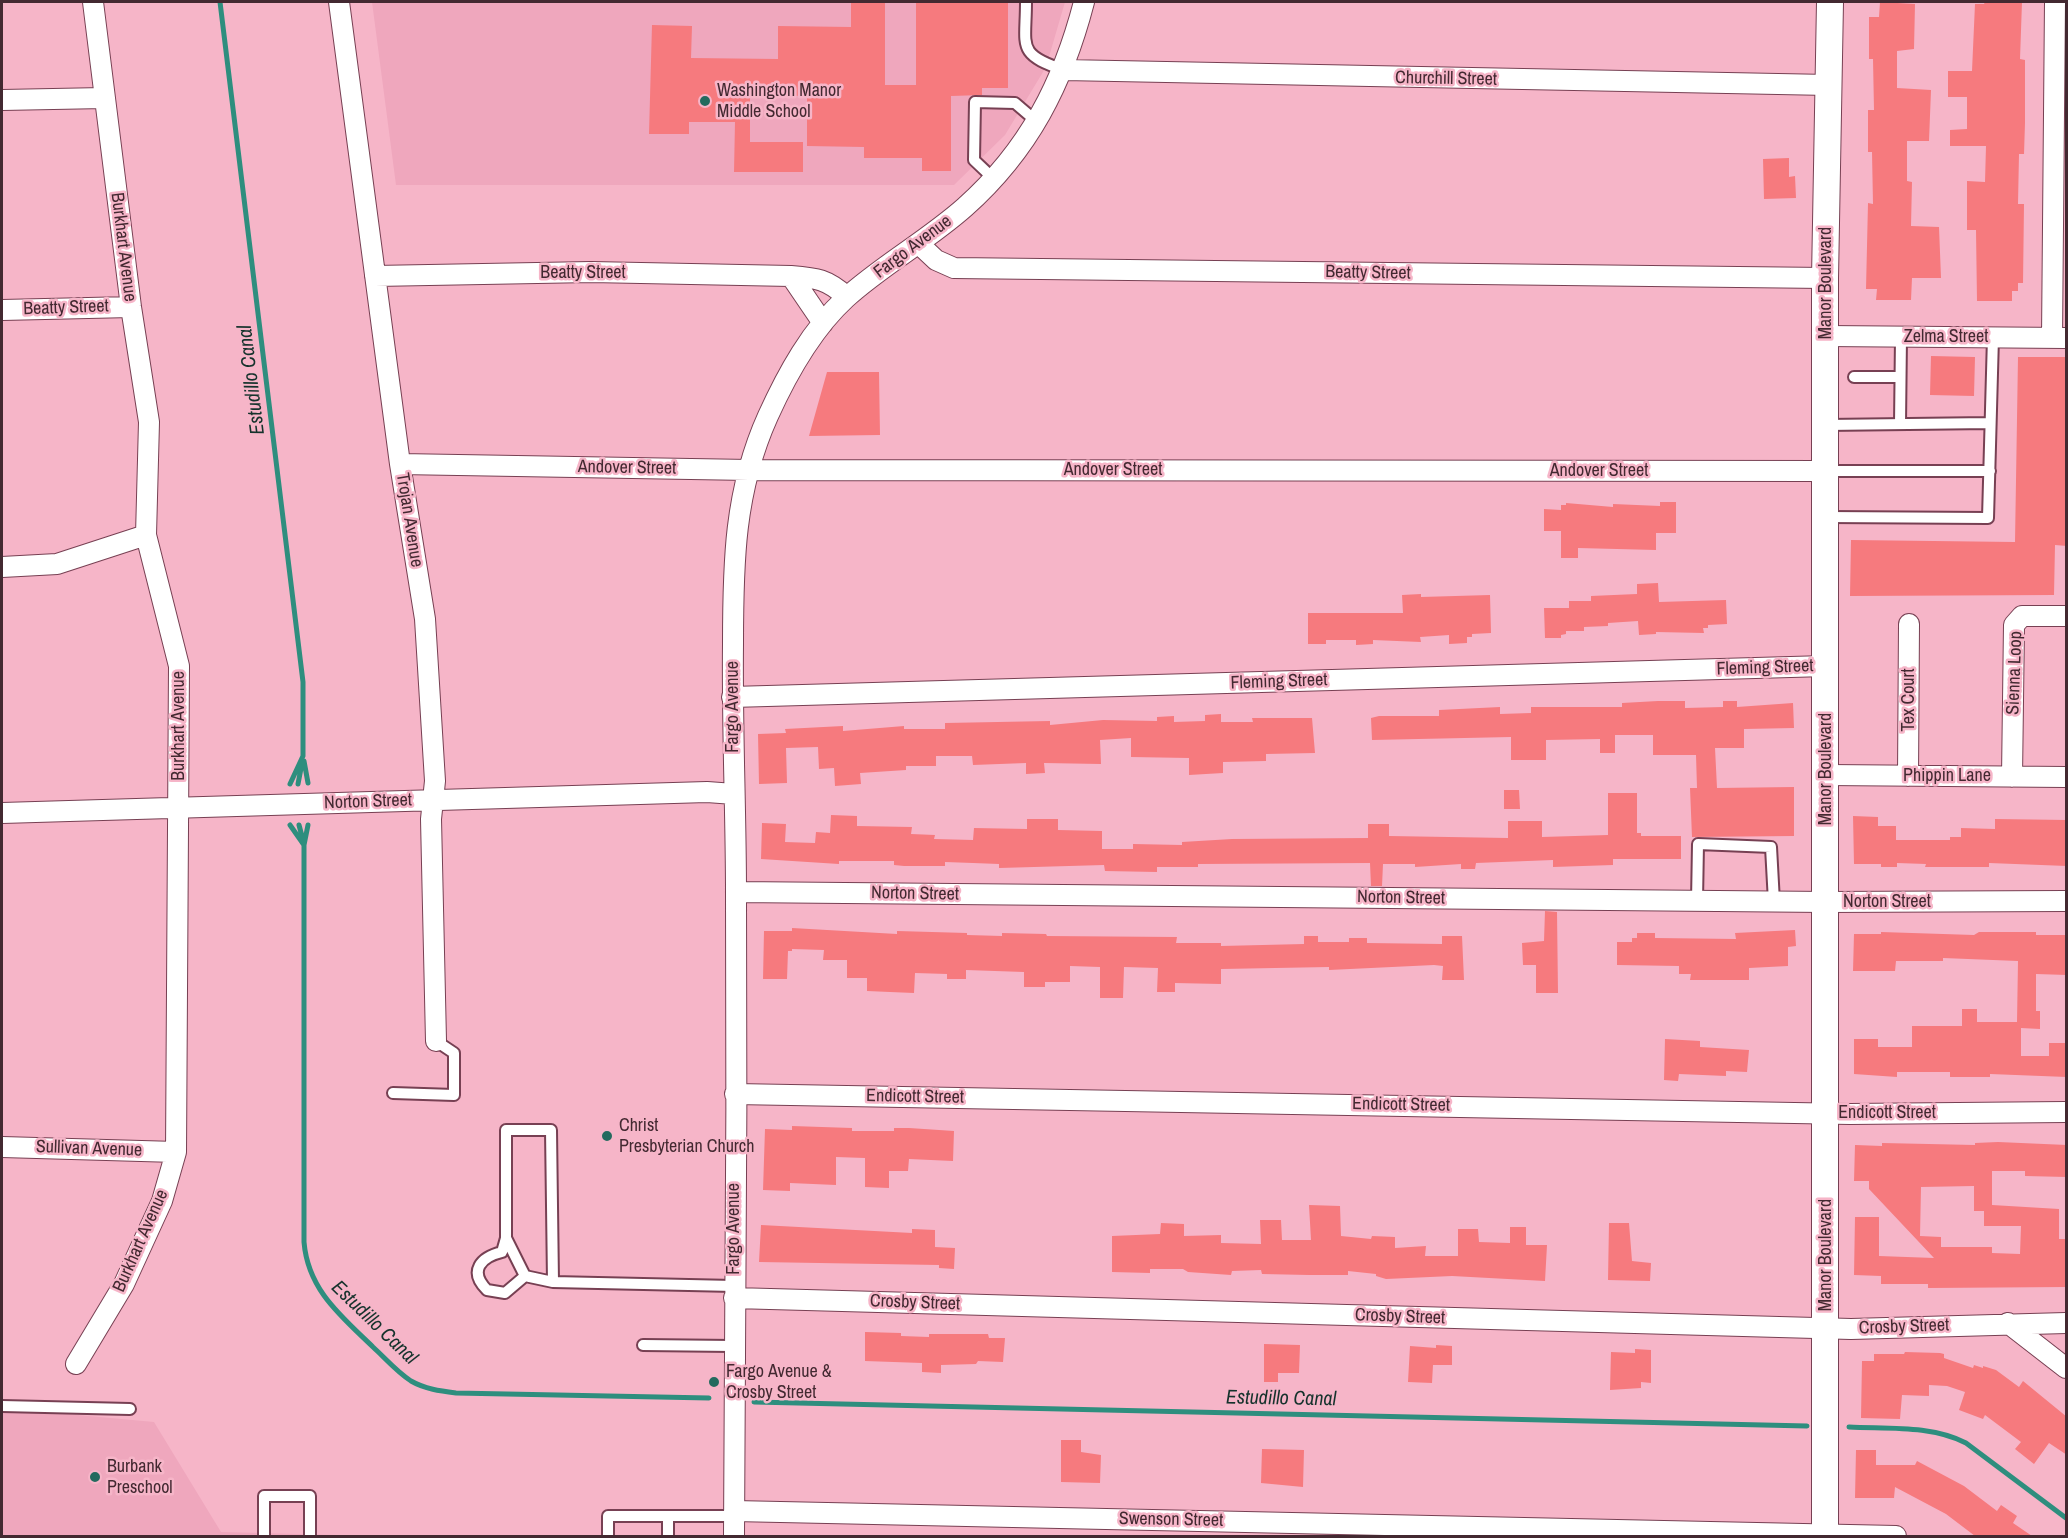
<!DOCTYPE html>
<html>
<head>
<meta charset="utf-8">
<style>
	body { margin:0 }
	#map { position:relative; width:2068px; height:1538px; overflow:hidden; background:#f6b5c8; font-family:"Archivo Narrow",sans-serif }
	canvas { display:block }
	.frame { position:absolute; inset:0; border:3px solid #432931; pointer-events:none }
</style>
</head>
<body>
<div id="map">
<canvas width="2068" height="1538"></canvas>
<div class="frame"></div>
</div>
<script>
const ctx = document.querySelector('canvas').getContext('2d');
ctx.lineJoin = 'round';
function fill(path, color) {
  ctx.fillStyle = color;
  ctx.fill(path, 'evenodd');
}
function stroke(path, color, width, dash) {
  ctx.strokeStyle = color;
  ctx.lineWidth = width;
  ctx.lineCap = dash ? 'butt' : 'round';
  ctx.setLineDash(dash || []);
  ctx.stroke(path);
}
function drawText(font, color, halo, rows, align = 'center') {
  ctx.font = font + ' "Archivo Narrow",sans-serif';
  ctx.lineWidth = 5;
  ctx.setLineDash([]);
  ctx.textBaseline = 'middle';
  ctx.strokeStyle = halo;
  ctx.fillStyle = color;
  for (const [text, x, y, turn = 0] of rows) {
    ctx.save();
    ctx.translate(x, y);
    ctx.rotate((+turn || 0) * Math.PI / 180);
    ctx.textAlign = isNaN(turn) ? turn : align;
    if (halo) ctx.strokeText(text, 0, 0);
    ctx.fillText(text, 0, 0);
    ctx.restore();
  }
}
const built = new Path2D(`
	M372,2H1065L1046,67L1005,135L954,185H396Z
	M2,1408L154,1422L221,1532L376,1536H2Z`);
const stream = new Path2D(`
	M220,2L303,682V756L290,784
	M304,761L308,783
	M298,784L302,763
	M290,825L304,845V1242C308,1290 341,1316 373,1347C385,1358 397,1372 411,1381C425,1389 440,1391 456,1393L709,1398
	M299,825L303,840
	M304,845L308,825
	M754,1402L1807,1426
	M1849,1427C1888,1429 1931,1425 1966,1443L2066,1518`);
const building = new Path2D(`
	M851,2H885V85H916V2H1008V88H982V95L951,96V171H922V158H864V147L807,146V96L750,95V142H803V172H734L735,122H689V134H649L652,25L692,26L691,58L778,59V26L851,27Z
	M1880,2L1915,4L1914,49L1897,51V88L1931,90L1929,141H1907V181L1912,182L1911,226L1939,227L1941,278H1912L1911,300H1876L1877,289H1866L1868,203L1873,204L1872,152H1868V110H1874L1873,59H1869V17H1879Z
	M1985,2H2022L2020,59L2025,60V123L2024,154H2019L2018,204H2024L2023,283H2018V291H2012V301H1977L1976,230H1967V181L1985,182L1986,146H1950V130L1967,129V97H1948V71H1972L1975,4H1984Z
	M1789,158V177L1795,176L1796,198L1764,199L1763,159Z
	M1931,356L1975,357L1974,396L1930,395Z
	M2018,357H2067V546L2055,545L2054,595L1850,596L1851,540L2015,542Z
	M827,372H879L880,435L809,436Z
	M1660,502H1676V533H1656V550L1578,548V558H1561V531H1544V509L1561,510V505H1566V503L1613,507V504L1660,506Z
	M1658,583L1659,602L1726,600L1727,624L1708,625V628H1703L1704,633L1656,632V634L1639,635L1638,621L1608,623V626L1584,627V631H1566V634L1561,635V638H1545L1544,608H1569V601H1591V596L1637,594V584Z
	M1421,594V597L1490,595L1491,633L1472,634V637H1467V643L1449,644V635L1420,637L1421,642L1373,640V644L1356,645V640H1326V644H1308V613H1403L1402,595Z
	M1658,701H1685V708L1723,707V701H1737V707L1793,703L1794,728L1744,729V748H1715L1717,788L1794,787V836L1692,837L1690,788H1697L1696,755H1653V735H1615V753H1600V739L1546,740V760H1511V737L1372,740L1371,718L1379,716H1439V710L1500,707V714L1531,713V707H1622V703Z
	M1221,714V722H1253L1252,718H1312L1315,753L1266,754V761L1223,762V773L1189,775V758L1131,757V738L1100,740L1101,764L1044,763L1045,773L1026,774V763L973,765L972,756H936V766H906V770L860,773L861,784L835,786L834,768L819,769L818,747L786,748L787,783L759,784L758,734L786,733L785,729L843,726V731L904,726V729H945V723L1050,721V725L1103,720L1157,721V717L1174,716V722L1205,721V715Z
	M1504,790H1519L1520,809H1504Z
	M1608,793H1637V833H1641V836H1681V859H1613V865L1553,867V860L1476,863L1475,869H1461V864L1415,867V864H1383L1382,886H1371L1370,863L1198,864V867H1157V872L1105,871L1104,865L999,868V864L973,863L945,862V866H904L894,865V861H839V864L761,859L762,823L786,824L785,842L815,843L816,832L830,833L831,815L857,816V826L912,827L911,834L935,835L934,839L973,840L974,828L1027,829V819H1058V830L1102,831V849H1133V844L1182,845V842L1232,839L1368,838V824H1389V836L1508,838V821H1542V837L1608,835Z
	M1853,816L1878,817V826H1896V840H1950V837H1961V828L1995,829V819L2067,820V866L1989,863V867H1925L1926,864L1897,863V867H1881V864H1854Z
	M1545,911L1557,912L1558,993H1536V965H1523L1522,943L1544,941Z
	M792,928L897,934V931L967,933V935L1002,936V933L1046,934L1047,936L1177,937L1176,943H1221V946L1304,944V936H1318V942H1349V938H1367V943L1442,944V936H1462L1464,980H1442L1443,966L1434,965L1329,970V967L1221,969V984L1175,983V992H1157L1158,968L1124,967L1123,998H1100V967L1070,966V982H1045V987H1024V972L966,970V979H947V974L915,973L914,993L890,992L867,991V978H847V960H823L824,950L792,949V951H788L787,979H763L764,931H792Z
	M1795,930L1796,946L1788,947V966L1749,968V980H1690L1691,974H1679V966L1617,965V942H1632V938H1637V933H1655V938L1736,939L1735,933Z
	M1881,932L1974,935L1979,932H2036V935H2067V975L2036,974V1011H2040V1029L2021,1028V1056H2049V1043H2067V1077L1990,1074V1077H1950V1072H1897V1077L1854,1074V1039H1878V1047H1912V1026H1962V1009H1977V1022H2017L2018,961L1943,958V961H1896L1895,971H1853L1854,934H1881Z
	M1665,1039L1700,1041V1047L1749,1050L1747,1072L1726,1071V1076L1679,1074L1678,1081L1664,1080Z
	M792,1126L852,1128V1131H894V1128H909L954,1131L953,1161L909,1159L908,1171H889V1188L865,1187V1158L836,1157V1185L790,1183V1191L763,1190L765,1129L792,1130Z
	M1998,1142L2067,1145V1177L2025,1176V1171H1992V1205L2059,1209V1239H2067V1287L1928,1288V1284H1881V1276L1854,1275L1855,1217H1879V1256L1934,1258L1869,1189V1181H1854L1855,1145L1882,1146V1143L1975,1145V1143ZM1974,1186V1211H1984V1226H2021L2020,1254L1992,1253V1247H1941V1237L1920,1236L1921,1187Z
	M1309,1205L1340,1206L1341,1236L1371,1239L1372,1236L1395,1237V1248L1426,1246L1425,1256H1458V1229H1478L1479,1242L1510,1243V1227H1526V1245H1547L1545,1281L1452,1276L1386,1279L1376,1276V1274L1348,1271V1275H1309L1262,1274L1261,1270L1232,1271L1231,1275L1188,1272L1183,1269H1150V1273L1112,1272V1236L1160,1234L1161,1223L1184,1224V1236L1221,1235V1243L1261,1244L1260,1220H1281L1282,1240H1311Z
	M1609,1223H1629L1632,1261L1651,1263L1650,1281L1608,1280Z
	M761,1225L912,1233V1229L935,1230V1247L955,1248L954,1269L939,1268V1265L759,1262Z
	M865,1332L901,1333V1336L929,1337V1334H988L989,1338H1005L1003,1362L978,1361L976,1364L941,1365V1373L922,1372V1363L865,1361Z
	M1264,1344L1300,1345L1299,1373H1278V1382H1264Z
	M1436,1345L1452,1346V1365H1433L1432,1383L1408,1382L1410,1346L1436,1348Z
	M1635,1349L1651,1350V1383L1641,1382V1388L1610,1390L1611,1352L1635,1353Z
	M1905,1352L1940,1353L1944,1354V1358L1973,1368L1974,1365L1983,1368V1366L1996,1370L2019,1387L2023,1381L2067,1417V1455L2049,1443L2034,1464L2015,1449L2021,1442L1985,1415L1983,1419L1959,1410L1965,1392L1947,1386L1929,1385V1396L1902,1395L1900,1419L1861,1418L1862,1361H1874V1354H1904Z
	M1061,1440H1081V1452L1101,1455L1100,1483L1061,1482Z
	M1262,1449L1304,1450L1303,1487L1261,1483Z
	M1856,1450H1876V1465H1915L1917,1461L1964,1486L1997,1511L2001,1505L2017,1516L2013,1523L2032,1536H1975L1946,1514L1895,1487L1894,1498H1855Z`);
const service = new Path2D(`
	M1026,2C1026,47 1016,54 1064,70
	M994,179L974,160L975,102L1015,103L1036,121
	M1854,377H1900
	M1900,424L1901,337
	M1826,425L1990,423
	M1825,471H1990
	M1826,517L1988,518L1993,337
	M1697,901L1698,844L1771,847L1774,902
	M393,1093L454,1095V1053L436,1041
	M506,1238L525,1276
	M553,1282L551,1130H506V1238L502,1252C481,1257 468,1271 487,1290L505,1293L525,1276L553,1282L734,1286
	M643,1345L733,1346
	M2,1406L130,1409
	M668,1516V1536
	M264,1536V1496H310V1536
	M608,1536V1516H735`);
const minor = new Path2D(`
	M339,2L400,464L425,619L435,781L431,819L436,1041
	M1064,70L1829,85
	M2,100L104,98
	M919,244L936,260L954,268L1825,278
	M375,276L591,272L791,276C817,278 827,279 847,297
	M791,276L823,323
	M2,310L131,307
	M1826,336L2066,338
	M2052,338L2055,2
	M400,464L749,470L1825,471
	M2,567L57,564L146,535
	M732,697L1826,666
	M1827,775L2066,777
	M1908,776L1909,624
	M2012,777L2014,625L2022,616H2066
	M2,813L707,792L734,794
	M736,892L1826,902L2066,901
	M735,1094L1850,1114L2066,1112
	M2,1147L176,1152
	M734,1298L1851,1329L2066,1323
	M2008,1323L2066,1368
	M76,1364L124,1284L162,1201L176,1152L179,666L146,535L149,422L131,307L93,2
	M734,1511L1896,1536
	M734,1536C736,1323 737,1108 736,894C736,811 732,728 733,644C733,564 734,491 768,416C787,374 811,330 846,298C881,266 928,240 965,207C1029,150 1063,83 1084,2`);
const tertiary = new Path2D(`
	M1825,1536V278L1830,2`);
const markers = [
	[705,101,6,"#246a5e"],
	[607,1136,6,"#246a5e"],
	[714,1382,6,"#246a5e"],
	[95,1477,6,"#246a5e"]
];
const streetNames = [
	["Churchill Street",1446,79,1],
	["Burkhart Avenue",123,247,83],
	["Fargo Avenue",913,247,-37],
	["Beatty Street",583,273],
	["Beatty Street",1368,273,1],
	["Manor Boulevard",1826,283,-90],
	["Beatty Street",66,308,-2],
	["Zelma Street",1946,337],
	["Andover Street",627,468,1],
	["Andover Street",1113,470],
	["Andover Street",1599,471],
	["Trojan Avenue",409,520,81],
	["Fleming Street",1765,668,-2],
	["Sienna Loop",2015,673,-88],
	["Fleming Street",1279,682,-2],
	["Tex Court",1909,700,-90],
	["Fargo Avenue",733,707,-90],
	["Burkhart Avenue",179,726,-90],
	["Manor Boulevard",1826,769,-90],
	["Phippin Lane",1947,776],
	["Norton Street",368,802,-2],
	["Norton Street",915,894,1],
	["Norton Street",1401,898,1],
	["Norton Street",1887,902],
	["Endicott Street",915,1097,1],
	["Endicott Street",1401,1105,1],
	["Endicott Street",1887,1113],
	["Sullivan Avenue",89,1149,2],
	["Fargo Avenue",734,1229,-90],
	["Burkhart Avenue",141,1241,-66],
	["Manor Boulevard",1826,1255,-90],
	["Crosby Street",915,1303,2],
	["Crosby Street",1400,1317,2],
	["Crosby Street",1904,1327,-2],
	["Swenson Street",1171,1520,1]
];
const poiNames = [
	["Washington Manor",717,91],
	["Middle School",717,112],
	["Christ",619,1126],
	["Presbyterian Church",619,1147],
	["Fargo Avenue &",726,1372],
	["Crosby Street",726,1393],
	["Burbank",107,1467],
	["Preschool",107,1488]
];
const waterNames = [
	["Estudillo Canal",252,380,-97],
	["Estudillo Canal",374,1323,44],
	["Estudillo Canal",1281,1399,1]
];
fill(built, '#efa7bd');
stroke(stream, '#2e8e7e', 5);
fill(building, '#f67a7e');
stroke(service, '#774053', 14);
stroke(minor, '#774053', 22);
stroke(tertiary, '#774053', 28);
stroke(service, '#fff', 10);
stroke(minor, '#fff', 20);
stroke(tertiary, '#fff', 26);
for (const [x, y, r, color] of markers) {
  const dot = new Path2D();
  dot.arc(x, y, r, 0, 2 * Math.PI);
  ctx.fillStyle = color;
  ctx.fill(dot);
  stroke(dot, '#f6b5c8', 2);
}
drawText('18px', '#432931', '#f6b5c8', streetNames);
drawText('18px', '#432931', '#f6b5c8', poiNames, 'left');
drawText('italic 20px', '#15322c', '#f6b5c8', waterNames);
</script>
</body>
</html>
